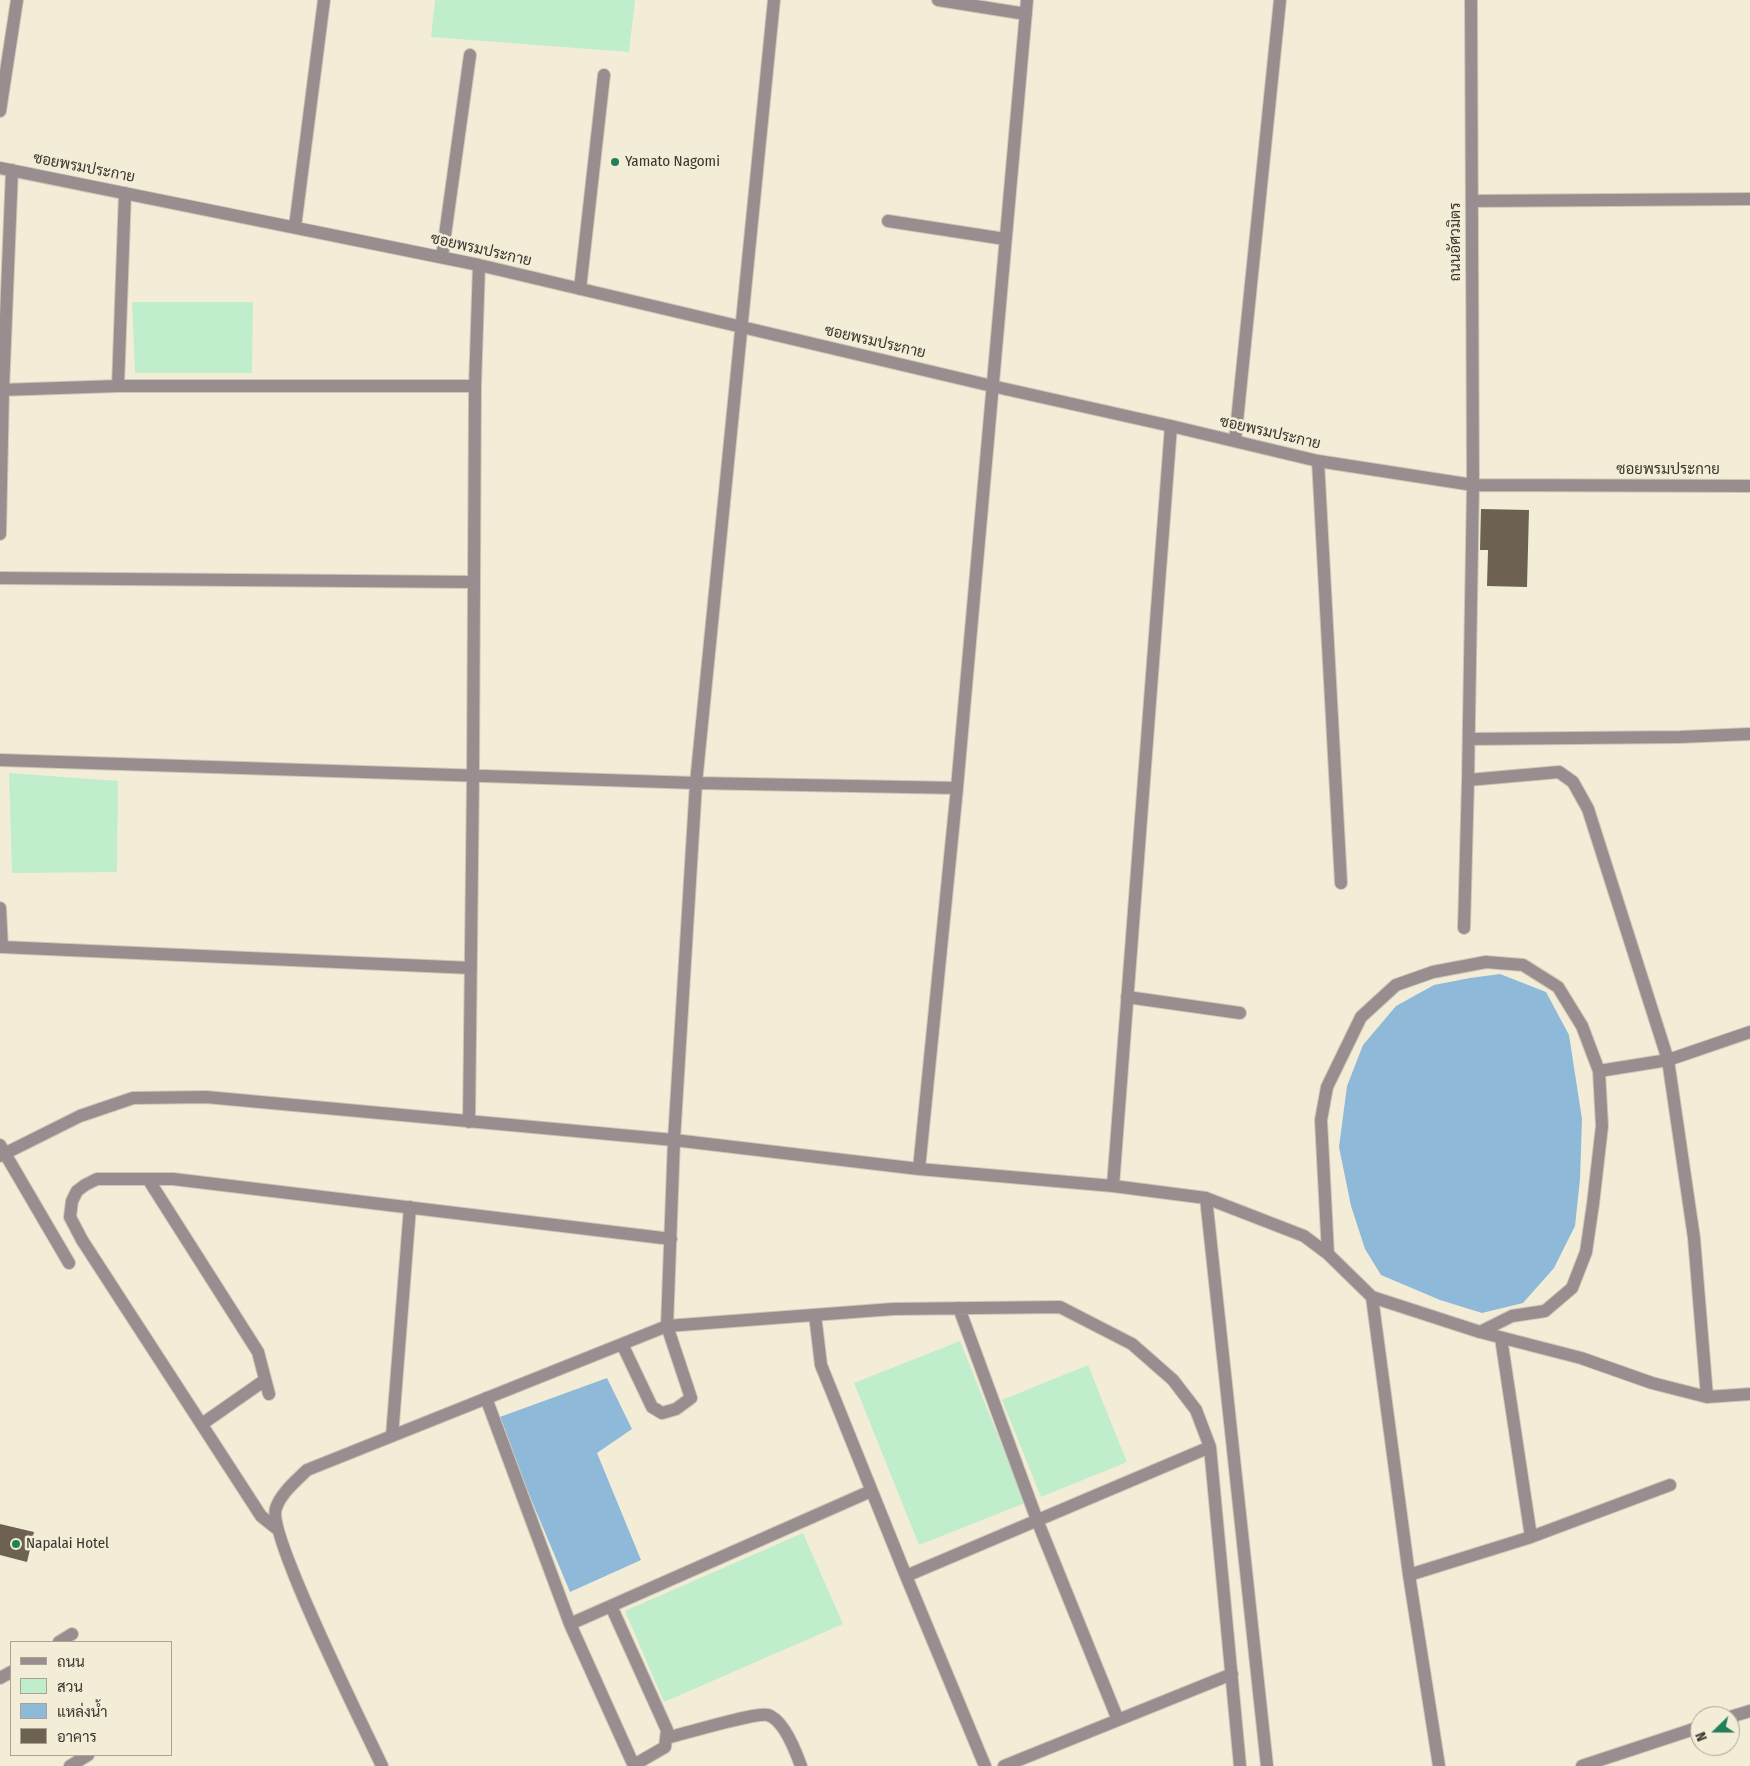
<!DOCTYPE html>
<html>
<head>
<meta charset="utf-8">
<style>
	body { margin:0 }
	#map { position:relative; width:1750px; height:1766px; overflow:hidden; background:#f3edd8; font-family:"Fira Sans Condensed",Sarabun,sans-serif }
	canvas { display:block }
	.legend { position:absolute; left:10px; top:1641px; width:162px; height:115px; box-sizing:border-box; background:#f3edd8; border:1px solid #a8a494; margin:0; padding:6px 9px; list-style:none; font-size:15px; color:#38362e }
	.legend li { display:flex; align-items:center; gap:10px; height:25px }
	.legend b { width:25px; border:1px solid #a8a494 }
	.north { position:absolute; left:1690px; top:1706px; width:50px; height:50px; box-sizing:border-box; background:#f3edd8; border:1px solid #a8a494; border-radius:50%; rotate:248deg; font-size:14px; font-weight:700; line-height:20px; text-align:center; color:#38362e }
	.north::after { content:''; display:block; margin:auto; width:18px; height:22px; background:#218057; clip-path:polygon(50% 0,100% 100%,50% 72%,0 100%) }
</style>
</head>
<body>
<div id="map">
<canvas width="1750" height="1766"></canvas>
<ul class="legend">
<li><b style="height:6px;background:#998e8f"></b>ถนน</li>
<li><b style="height:14px;background:#c0edcc"></b>สวน</li>
<li><b style="height:14px;background:#8eb9d9"></b>แหล่งน้ำ</li>
<li><b style="height:14px;background:#6d6151"></b>อาคาร</li>
</ul>
<div class="north">N</div>
</div>
<script>
const ctx = document.querySelector('canvas').getContext('2d');
ctx.lineJoin = 'round';
function fill(path, color) {
  ctx.fillStyle = color;
  ctx.fill(path, 'evenodd');
}
function stroke(path, color, width, dash) {
  ctx.strokeStyle = color;
  ctx.lineWidth = width;
  ctx.lineCap = dash ? 'butt' : 'round';
  ctx.setLineDash(dash || []);
  ctx.stroke(path);
}
function drawText(font, color, halo, rows, align = 'center') {
  ctx.font = font + ' "Fira Sans Condensed",Sarabun,sans-serif';
  ctx.lineWidth = 5;
  ctx.setLineDash([]);
  ctx.textBaseline = 'middle';
  ctx.strokeStyle = halo;
  ctx.fillStyle = color;
  for (const [text, x, y, turn = 0] of rows) {
    ctx.save();
    ctx.translate(x, y);
    ctx.rotate((+turn || 0) * Math.PI / 180);
    ctx.textAlign = isNaN(turn) ? turn : align;
    if (halo) ctx.strokeText(text, 0, 0);
    ctx.fillText(text, 0, 0);
    ctx.restore();
  }
}
const green = new Path2D(`
	M435,0H635L629,52L431,37Z
	M132,302H253L252,373H135Z
	M9,773L118,781L117,872L12,873Z
	M960,1341L1025,1503L919,1545L854,1383Z
	M1088,1365L1127,1462L1041,1497L1002,1400Z
	M803,1533L843,1624L664,1702L625,1611Z`);
const water = new Path2D(`
	M1500,974L1546,992L1569,1035L1582,1119L1580,1179L1575,1226L1554,1268L1523,1303L1482,1313L1440,1300L1381,1275L1365,1249L1351,1206L1339,1147L1347,1086L1363,1045L1396,1006L1434,985L1470,978Z
	M607,1378L632,1429L597,1453L641,1560L570,1592L497,1418Z`);
const building = new Path2D(`
	M1481,509L1529,510L1527,587L1487,586L1488,550H1480Z
	M0,1524L34,1532L27,1562L0,1555Z`);
const minor = new Path2D(`
	M938,0L1026,14
	M1471,0L1473,485L1468,780L1559,772L1573,782L1588,809L1668,1060L1694,1238L1707,1397
	M0,111L17,0
	M0,168L479,265L992,386L1171,426L1318,461L1473,485L1750,486
	M1472,201L1750,199
	M888,221L1005,239
	M295,227L324,0
	M442,257L470,55
	M580,289L604,75
	M118,386L125,193
	M0,390L118,386H475
	M1235,441L1280,0
	M1318,461L1341,883
	M0,534L3,390L12,170
	M0,578L474,582
	M1469,739L1680,737L1750,734
	M0,760L696,783L957,788
	M0,908L2,947L471,968
	M1464,928L1468,780
	M1127,997L1240,1013
	M1599,1071L1668,1060L1750,1032
	M469,1122L473,776L475,386L479,265
	M0,1145L69,1263
	M0,1156L80,1116L133,1098L206,1097L674,1140L919,1169L1113,1186L1206,1198L1304,1236L1328,1254L1372,1297L1480,1332L1581,1358L1652,1383L1707,1397L1750,1394
	M919,1169L957,788L1027,0
	M148,1179L258,1352L269,1394
	M1113,1186L1171,426
	M1206,1198L1267,1766
	M1328,1254L1321,1120L1327,1087L1361,1017L1396,985L1433,972L1486,962L1523,965L1558,987L1582,1026L1599,1071L1602,1126L1593,1204L1586,1252L1572,1288L1545,1311L1512,1316L1480,1332
	M1372,1297L1409,1575L1439,1766
	M959,1308L1037,1520L1118,1720
	M815,1315L821,1365L906,1576L1210,1447
	M1501,1338L1531,1537
	M622,1344L652,1407L662,1413L676,1409L691,1398L667,1326L674,1140L696,783L774,0
	M486,1398L570,1624L634,1766
	M202,1424L265,1380
	M392,1436L410,1207
	M276,1528L261,1516L82,1240L70,1217L72,1201L77,1191L85,1185L97,1179H173L671,1239
	M1409,1575L1531,1537L1670,1485
	M906,1576L985,1766
	M611,1606L667,1730L665,1747L634,1765
	M570,1624L871,1491
	M59,1642L72,1634
	M0,1678L11,1672
	M1730,1717L1750,1711
	M666,1738C683,1734 755,1712 768,1715C784,1720 796,1752 801,1766
	M70,1766L88,1755
	M382,1766C366,1731 266,1533 276,1508C281,1493 296,1481 307,1470L667,1326L893,1309L1060,1307L1132,1344L1173,1380L1196,1410L1210,1447L1240,1766
	M1004,1766L1232,1674
	M1582,1766L1700,1727`);
const markers = [
	[615,162,5,"#218057"],
	[16,1544,5,"#218057"]
];
const poiNames = [
	["Yamato Nagomi",625,162],
	["Napalai Hotel",26,1544]
];
const streetNames = [
	["ซอยพรมประกาย",84,168,11],
	["ถนนอัศวมิตร",1456,242,-90],
	["ซอยพรมประกาย",481,250,13],
	["ซอยพรมประกาย",875,342,13],
	["ซอยพรมประกาย",1270,433,13],
	["ซอยพรมประกาย",1668,470]
];
fill(green, '#c0edcc');
fill(water, '#8eb9d9');
fill(building, '#6d6151');
stroke(minor, '#cec8b6', 14);
stroke(minor, '#998e8f', 12);
for (const [x, y, r, color] of markers) {
  const dot = new Path2D();
  dot.arc(x, y, r, 0, 2 * Math.PI);
  ctx.fillStyle = color;
  ctx.fill(dot);
  stroke(dot, '#f3edd8', 2);
}
drawText('15px', '#38362e', '#f3edd8', poiNames, 'left');
drawText('15px', '#38362e', '#f3edd8', streetNames);
</script>
</body>
</html>
